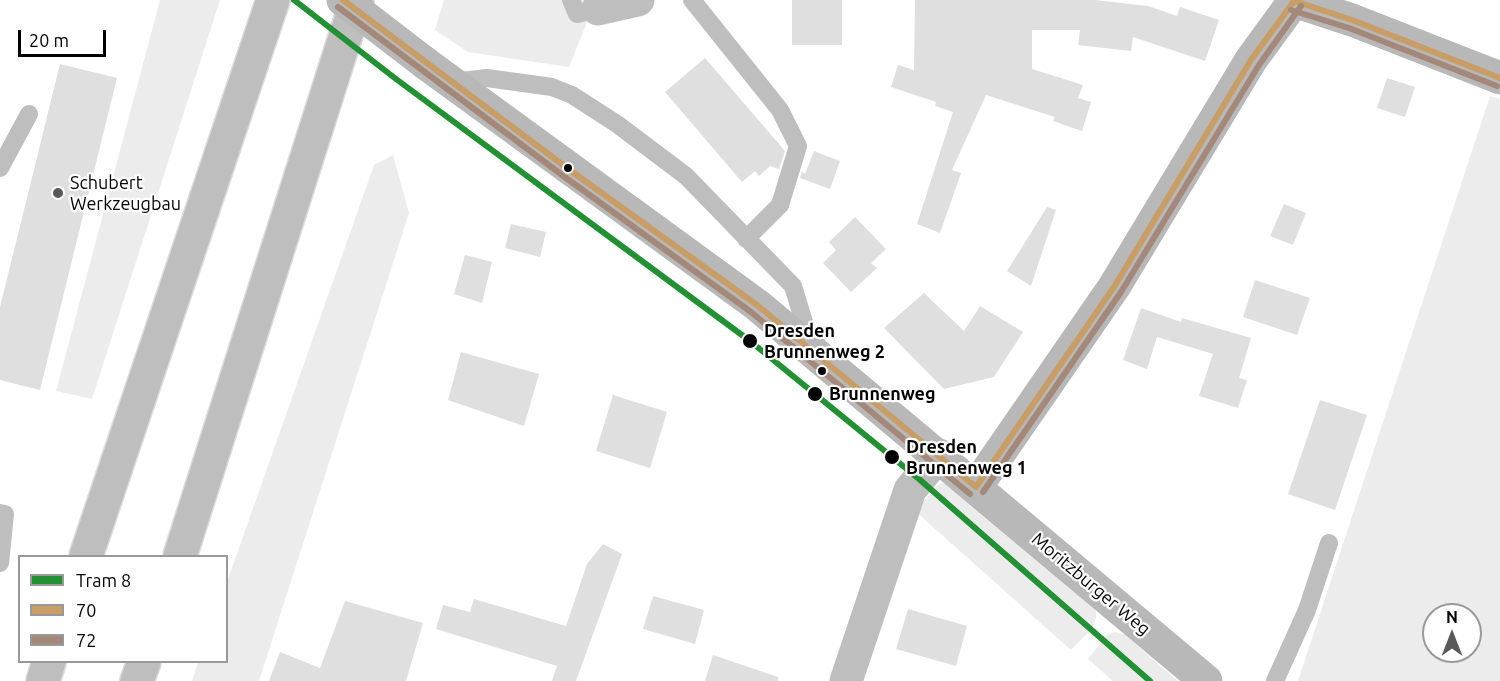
<!DOCTYPE html>
<html>
<head>
<meta charset="utf-8">
<style>
	body { margin:0 }
	#map { position:relative; width:1500px; height:681px; overflow:hidden; background:#fff; font-family:Ubuntu,sans-serif }
	canvas { display:block }
	.legend { position:absolute; left:18px; top:555px; width:210px; height:108px; box-sizing:border-box; background:#fff; border:2px solid #999; margin:0; padding:8px 10px; list-style:none; font-size:18px; color:#000 }
	.legend li { display:flex; align-items:center; gap:12px; height:30px }
	.legend b { width:30px; border:2px solid #999 }
	.north { position:absolute; left:1422px; top:603px; width:60px; height:60px; box-sizing:border-box; background:#fff; border:2px solid #999; border-radius:50%; rotate:0deg; font-size:16px; font-weight:700; line-height:24px; text-align:center; color:#000 }
	.north::after { content:''; display:block; margin:auto; width:21px; height:27px; background:#595959; clip-path:polygon(50% 0,100% 100%,50% 72%,0 100%) }
	.scale { position:absolute; left:18px; top:30px; width:88px; height:27px; box-sizing:border-box; border:3px solid #000; border-top:0; padding-left:8px; font-size:18px; line-height:21px; white-space:nowrap; color:#000; -webkit-text-stroke:4px #fff; paint-order:stroke }
</style>
</head>
<body>
<div id="map">
<canvas width="1500" height="681"></canvas>
<ul class="legend">
<li><b style="height:8px;background:#229133"></b>Tram 8</li>
<li><b style="height:8px;background:#c99d66"></b>70</li>
<li><b style="height:8px;background:#a4897a"></b>72</li>
</ul>
<div class="north">N</div>
<div class="scale">20 m</div>
</div>
<script>
const ctx = document.querySelector('canvas').getContext('2d');
ctx.lineJoin = 'round';
function fill(path, color) {
  ctx.fillStyle = color;
  ctx.fill(path, 'evenodd');
}
function stroke(path, color, width, dash) {
  ctx.strokeStyle = color;
  ctx.lineWidth = width;
  ctx.lineCap = dash ? 'butt' : 'round';
  ctx.setLineDash(dash || []);
  ctx.stroke(path);
}
function drawText(font, color, halo, rows, align = 'center') {
  ctx.font = font + ' Ubuntu,sans-serif';
  ctx.lineWidth = 4.5;
  ctx.setLineDash([]);
  ctx.textBaseline = 'middle';
  ctx.strokeStyle = halo;
  ctx.fillStyle = color;
  for (const [text, x, y, turn = 0] of rows) {
    ctx.save();
    ctx.translate(x, y);
    ctx.rotate((+turn || 0) * Math.PI / 180);
    ctx.textAlign = isNaN(turn) ? turn : align;
    if (halo) ctx.strokeText(text, 0, 0);
    ctx.fillText(text, 0, 0);
    ctx.restore();
  }
}
const green = new Path2D(`
	M160,0H220L92,399L56,391Z
	M444,0H596L569,67L468,52L435,30Z
	M1490,96L1500,99V681H1298ZM1434,615H1470V651H1434Z
	M393,155L409,213L259,681H192L198,662H226L227,582L374,165Z
	M944,483L1095,609C1101,625 1082,638 1071,650L915,511L939,484Z
	M1115,632L1124,634L1178,681H1113L1088,659L1108,634Z`);
const building = new Path2D(`
	M792,0H842V45H792Z
	M915,0H1095L1148,6L1177,16L1180,7L1219,20L1205,61L1133,37L1131,51L1078,45L1080,30H1032V69L1083,85L1078,98L1091,102L1082,131L1053,121L1055,117L986,95L952,170L961,173L940,233L917,224L953,112L935,106L936,102L891,87L898,65L914,70Z
	M705,58L785,151L779,169L770,166L759,176L755,171L742,182L665,92Z
	M60,64L117,78L40,390L0,380V307Z
	M1387,78L1415,87L1405,117L1377,108Z
	M814,151L840,161L830,189L800,178L802,171L805,174Z
	M1284,204L1306,213L1293,245L1270,236Z
	M1047,207L1056,210L1031,286L1007,271Z
	M855,217L886,249L871,263L877,268L851,292L823,263L836,250L829,242Z
	M511,224L546,232L540,257L505,248Z
	M465,255L492,262L482,303L454,294Z
	M1255,280L1310,298L1297,335L1243,317Z
	M924,293L964,331L980,306L1023,332L994,377L944,389L884,328Z
	M1141,308L1181,322L1182,318L1251,338L1239,378L1247,380L1238,408L1199,396L1213,354L1157,337L1147,369L1123,360Z
	M461,352L539,374L524,426L448,400Z
	M613,395L667,412L650,468L596,451Z
	M1320,400L1367,415L1335,510L1288,494Z
	M603,544L622,554L576,681H552L557,666L436,629L443,605L470,612L474,599L566,626L587,564Z
	M653,596L704,610L695,644L643,629Z
	M345,601L423,623L406,681H269L280,652L320,668Z
	M908,609L967,626L956,666L896,649Z
	M713,655L778,677V681H705Z`);
const lane = new Path2D(`
	M571,0L577,14L598,9
	M692,0L780,110L798,146L780,205L746,239
	M453,82L487,78L552,87L572,95L617,124L686,176L793,286L811,345
	M0,168L29,114
	M0,513L5,514L0,563
	M1275,681L1307,610L1329,543`);
const street = new Path2D(`
	M598,9L638,0
	M846,681L910,490L939,455`);
const secondary = new Path2D(`
	M425,63L757,305L1206,681
	M976,487L1114,287L1251,60L1294,1L1352,20L1500,78`);
const highway = new Path2D(`
	M86,556L273,0
	M180,556L357,0
	M43,681L49,662
	M137,681L144,662`);
const secondaryBridge = new Path2D(`
	M343,0L425,63`);
const bus1 = new Path2D(`
	M343,0L567,168L757,305L976,487
	M1294,1L1352,20L1500,78
	M976,487L1114,287L1251,60L1294,1`);
const bus2 = new Path2D(`
	M338,7L562,175L751,312L970,494
	M1291,10L1349,28L1497,86
	M983,492L1121,292L1259,65L1301,6`);
const tram1 = new Path2D(`
	M294,0L396,79L750,341L919,479L1150,681`);
const markers = [
	[568,168,5,"#000"],
	[58,193,6,"#595959"],
	[750,341,8,"#000"],
	[822,371,5,"#000"],
	[815,394,8,"#000"],
	[892,457,8,"#000"]
];
const poiNames = [
	["Schubert",70,183],
	["Werkzeugbau",70,204]
];
const stopNames = [
	["Dresden",764,331],
	["Brunnenweg 2",764,352],
	["Brunnenweg",829,394],
	["Dresden",906,447],
	["Brunnenweg 1",906,468]
];
const streetNames = [
	["Moritzburger Weg",1091,584,40]
];
fill(green, '#ececec');
fill(building, '#dfdfdf');
stroke(highway, '#dbdbdb', 36);
stroke(lane, '#bebebe', 18);
stroke(street, '#bebebe', 33);
stroke(secondary, '#b8b8b8', 33);
stroke(highway, '#bebebe', 33);
stroke(secondaryBridge, '#b8b8b8', 33);
stroke(bus1, '#c99d66', 6);
stroke(bus2, '#a4897a', 6);
stroke(tram1, '#229133', 6);
for (const [x, y, r, color] of markers) {
  const dot = new Path2D();
  dot.arc(x, y, r, 0, 2 * Math.PI);
  ctx.fillStyle = color;
  ctx.fill(dot);
  stroke(dot, '#fff', 2);
}
drawText('18px', '#000', '#fff', poiNames, 'left');
drawText('bold 18px', '#000', '#fff', stopNames, 'left');
drawText('18px', '#000', '#fff', streetNames);
</script>
</body>
</html>
